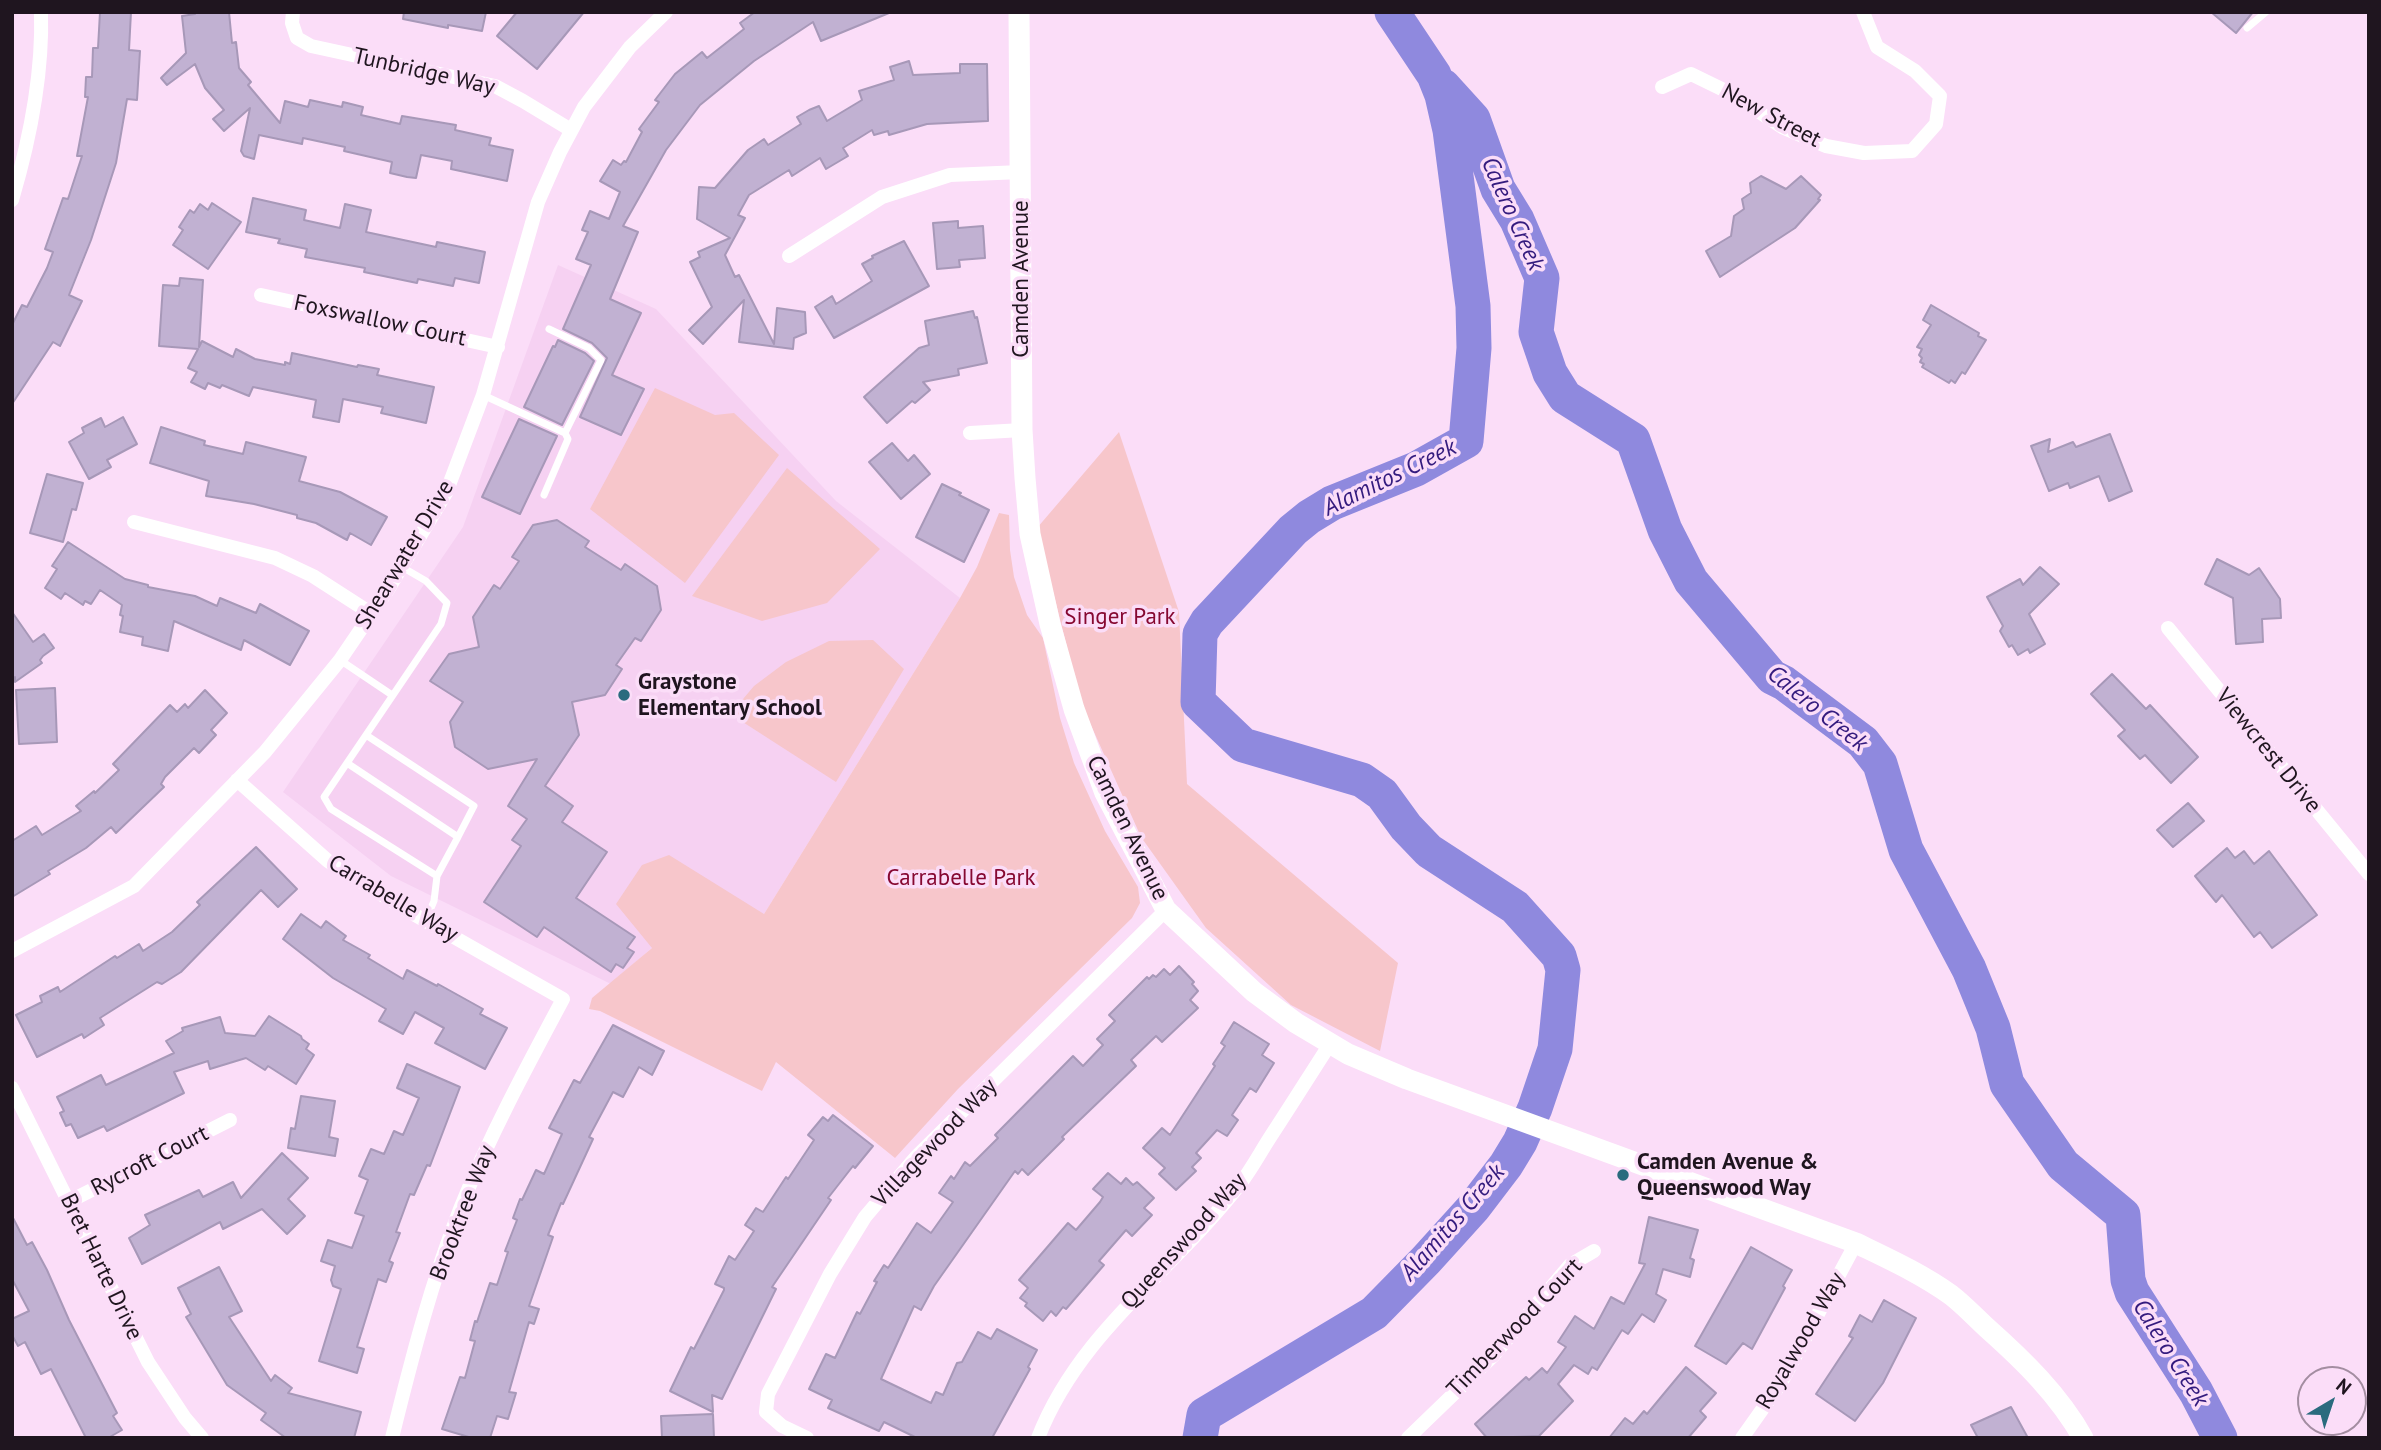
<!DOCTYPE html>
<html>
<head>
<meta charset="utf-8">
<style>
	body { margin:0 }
	#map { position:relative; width:2381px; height:1450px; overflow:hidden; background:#fbddf8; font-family:"PT Sans",sans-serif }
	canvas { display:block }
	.frame { position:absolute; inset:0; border:14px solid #1f151f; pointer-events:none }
	.north { position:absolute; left:2297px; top:1366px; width:70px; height:70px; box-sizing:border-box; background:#fbddf8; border:2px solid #a38da1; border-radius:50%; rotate:39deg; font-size:19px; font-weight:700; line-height:28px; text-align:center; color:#1f151f }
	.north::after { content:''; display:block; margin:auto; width:24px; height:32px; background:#2a6b7e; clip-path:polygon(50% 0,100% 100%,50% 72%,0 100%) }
</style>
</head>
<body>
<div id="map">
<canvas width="2381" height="1450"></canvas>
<div class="frame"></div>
<div class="north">N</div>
</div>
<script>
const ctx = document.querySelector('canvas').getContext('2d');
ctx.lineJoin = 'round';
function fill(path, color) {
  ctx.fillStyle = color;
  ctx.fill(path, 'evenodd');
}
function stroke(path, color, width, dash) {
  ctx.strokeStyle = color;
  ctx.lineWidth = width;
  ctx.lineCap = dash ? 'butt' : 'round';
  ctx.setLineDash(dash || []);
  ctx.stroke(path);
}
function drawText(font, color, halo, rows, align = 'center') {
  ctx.font = font + ' "PT Sans",sans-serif';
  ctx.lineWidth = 7;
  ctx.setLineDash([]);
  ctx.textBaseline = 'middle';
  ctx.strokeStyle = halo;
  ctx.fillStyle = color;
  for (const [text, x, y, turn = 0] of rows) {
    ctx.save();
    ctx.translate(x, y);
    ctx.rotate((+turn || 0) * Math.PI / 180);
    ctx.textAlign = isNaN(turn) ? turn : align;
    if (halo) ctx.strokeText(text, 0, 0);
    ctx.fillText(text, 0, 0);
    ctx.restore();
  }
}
const built = new Path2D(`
	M558,265L656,309L836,501L960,598L764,914H690L611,984L391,876L283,792L463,527Z`);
const green = new Path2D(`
	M655,388L715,415L734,413L779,455L685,583L590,509Z
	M1119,432L1179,612L1187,784L1398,963L1380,1051L1291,1005L1206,928L1141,837L1081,703L1037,528Z
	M787,468L880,549L827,603L762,621L692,596Z
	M999,513L1009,515L1010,550L1014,577L1027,615L1043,638L1060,718L1074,763L1105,831L1138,887L1140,903L1132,918L958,1089L895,1158L776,1062L762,1091L600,1011L589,1009L592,998L652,948L616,904L642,865L669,855L764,914L960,598L977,567Z
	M873,640L904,669L836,782L735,717L738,705L754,686L786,662L829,641Z`);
const river = new Path2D(`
	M1443,86L1473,119L1498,189L1517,220L1542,278L1536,332L1550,373L1565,397L1633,440L1665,530L1691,581L1772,677L1784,683L1863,742L1880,764L1906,850L1969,969L1993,1028L2007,1084L2063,1165L2123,1215L2128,1280L2132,1292L2196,1392L2220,1438
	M1200,1438L1204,1415L1374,1313L1426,1260L1474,1207L1506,1165L1520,1142L1535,1108L1555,1049L1563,970L1559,956L1515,907L1429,851L1406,827L1382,794L1362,780L1243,745L1198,702L1200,634L1207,622L1293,530L1309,517L1332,503L1416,469L1466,441L1474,348L1473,306L1450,130L1442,95L1434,75L1392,12`);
const building = new Path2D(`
	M100,12H131L129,50L140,51L137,100L127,99L116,163L91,240L69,295L82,301L60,346L53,342L12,404V325L22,305L27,307L47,268L53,252L45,249L63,198L68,199L82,156H77L88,97H85L86,77H92L93,48H98Z
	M195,12H229L232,43L236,42L239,68L251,82L248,85L280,123L285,101L308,107L310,100L342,107L343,102L363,107L361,115L400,124L402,116L456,125L455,130L491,138L489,145L513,150L507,181L451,169L452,161L421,155L416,178L407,177L390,173L392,162L344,151L345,147L303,138L302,144L259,135L254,159L244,156L241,151L250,108L224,131L213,119L224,110L205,88L195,64L167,85L161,78L186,53L182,16L195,14Z
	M404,12H486L482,31L448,25V28L403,19Z
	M517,12H584L537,69L497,36Z
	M755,12L889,13L821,41L813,22L754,61L700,105L666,150L623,226L638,232L610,299L641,313L612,375L644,389L621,435L580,417L607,358L592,343L563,329L591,265L576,259L588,232L582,230L590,211L609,219L620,192L600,181L613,160L621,165L624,161L626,162L642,132L639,129L659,102L655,100L675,74L702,52L707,58L744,29L740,23Z
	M2211,12H2253L2236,33Z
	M909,61L913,75L960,73V64H987L988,121L927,124L889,135L888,131L874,135L872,130L843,148L848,156L826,169L820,158L792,176L789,170L749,195L738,215L745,218L725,255L735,277L739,275L774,344L777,308L805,312L806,333L794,338L793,349L739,342L744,300L703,344L689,330L712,307L690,262L700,257L698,252L730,238L697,219L699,187L715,188L748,150L764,139L768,145L801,124L797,117L809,110L819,106L827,121L862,100L859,91L894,80L890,67Z
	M1761,176L1786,189L1801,176L1821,195L1818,199L1820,200L1795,228L1720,277L1706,251L1731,236L1734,216L1744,209L1742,199L1751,193L1750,183Z
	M253,198L306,210L304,220L340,228L345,204L371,210L366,232L436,247L437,242L485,252L479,283L455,278L453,286L418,279L417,283L364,272L365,268L305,257L307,249L278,243L280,239L246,232Z
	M212,203L241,222L208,269L173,245L183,230L179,227L190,210L194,213L200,204L208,210Z
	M958,221V228L983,226L985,258L959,260L960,267L937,269L933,223Z
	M904,241L929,286L834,338L815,307L832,296L836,304L872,281L862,264L873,258L872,256Z
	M180,278L203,280L199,347L202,341L233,357L236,349L255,359L285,365V362L290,364L292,353L357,367L358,365L379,369L377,375L434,387L426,423L381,413L383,407L343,399L339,422L313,417L316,400L253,387L249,396L222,385L220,388L208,383L205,389L191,382L197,372L188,368L198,349L159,346L163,285L179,286Z
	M1931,305L1979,333L1978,336L1986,340L1965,374L1962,372L1955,383L1951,380L1949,383L1922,367L1924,364L1920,362L1922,358L1919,355L1922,349L1917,347L1931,325L1923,320Z
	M973,311L975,318L977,317L987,363L958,369L959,375L923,382L930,390L915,403L912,401L887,423L864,397L919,348L929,345L925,321Z
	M558,340L585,353L594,361L562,425L524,407L553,346L555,347Z
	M123,417L137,444L107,460L111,467L89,479L69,442L84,433L82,428L101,418L105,427Z
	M519,419L557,436L520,514L482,497Z
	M161,427L205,441L204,445L243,454L246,442L306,457L299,481L340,492L387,517L371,545L350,533L347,540L316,523L297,518V515L254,504L206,496L209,481L150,463Z
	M2110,434L2132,491L2109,501L2099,476L2070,488L2068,483L2049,491L2031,446L2050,439L2048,452L2073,442L2076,447Z
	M892,443L908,461L914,455L930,474L901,499L869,462Z
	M47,474L83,483L76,510L72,509L63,542L30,533Z
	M942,484L961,493L959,495L989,510L964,562L916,537Z
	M557,520L589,541L585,547L621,570L625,564L657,586L661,610L641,641L635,638L616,665L622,669L605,695L572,702L579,735L545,786L573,806L562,822L607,852L576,898L635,937L627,948L634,952L623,968L616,964L611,972L544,927L537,937L484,902L521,846L512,840L527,819L508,806L537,759L488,769L455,747L450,722L463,702L430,681L449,654L479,647L473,617L494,585L500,589L519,561L512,557L533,525Z
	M68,542L125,579L148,585V587L195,596L217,606L220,598L256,613L260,604L309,631L290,665L244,640L241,650L174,621L168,651L142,645L143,637L120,632L123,616L120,615L122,605L100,590L91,604L85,601L83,605L65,593L61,599L45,588L57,569L52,566Z
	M2217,559L2249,575L2259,568L2280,599L2281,618L2262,619L2263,642L2236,644L2233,598L2205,584Z
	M2040,567L2059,584L2029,614L2045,644L2030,653L2028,649L2018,655L2012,645L2009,647L2000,631L2003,626L1987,597L2020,579L2023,585Z
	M12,612L33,642L44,634L54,648L43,656L40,660L42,663L15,682V677L12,679Z
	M2112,674L2146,709L2150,705L2198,757L2171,783L2145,755L2140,759L2118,736L2125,730L2091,694Z
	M55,688L57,742L19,744L16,690Z
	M205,690L227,713L211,730L216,735L199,753L194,748L165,777L161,784L164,787L116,833L111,827L86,848L48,871L50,874L12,897V841L36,826L42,835L81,811L76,806L94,791L95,793L119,770L113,764L170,705L177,712L185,704L188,708Z
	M2188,803L2204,821L2173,847L2157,830Z
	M256,847L297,889L278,907L261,890L181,972L162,984L157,982L100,1018L104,1025L84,1038L82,1034L37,1057L16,1015L42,1002L40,996L58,987L60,992L115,956L117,958L139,944L143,951L172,932L200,905L197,902Z
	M2227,848L2235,858L2244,851L2254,864L2269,851L2317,915L2272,948L2260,932L2254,937L2222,895L2216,902L2195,876Z
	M301,914L321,928L326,921L346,936L343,940L370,955L368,958L403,979L407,970L437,986L438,984L483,1009L480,1014L507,1028L485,1069L435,1043L444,1028L415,1012L403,1034L379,1021L386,1009L333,978L283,939Z
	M1179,966L1194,982L1192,984L1198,991L1190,1000L1198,1008L1162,1042L1156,1036L1131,1060L1136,1066L1062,1137L1064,1139L1028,1175L1022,1169L1018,1174L1015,1171L934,1286L921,1310L914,1306L881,1379L931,1403L936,1392L943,1395L957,1363L962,1362L978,1332L991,1339L997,1329L1037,1350L1028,1367L1030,1369L992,1438H917L884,1422L879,1431L828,1408L832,1400L809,1389L826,1354L835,1358L857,1312L860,1314L877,1282L874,1281L884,1265L888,1268L917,1223L931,1233L953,1202L939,1193L951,1176L954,1179L965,1162L970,1166L998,1138L995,1135L1073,1056L1083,1066L1103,1045L1097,1039L1115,1021L1109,1015L1147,977L1149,979L1153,975L1156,977L1164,969L1170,975Z
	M269,1016L301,1036L302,1039L309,1044L306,1049L314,1055L296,1084L268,1066L265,1070L246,1058L210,1069L208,1061L174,1072L184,1093L107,1131L104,1126L78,1138L71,1124L66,1126L60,1113L64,1111L57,1097L101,1075L106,1085L174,1053L166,1041L183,1031L182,1028L220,1017L225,1033L255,1036Z
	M1234,1022L1269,1044L1262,1055L1274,1063L1256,1092L1250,1088L1232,1115L1238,1120L1227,1136L1217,1130L1196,1153L1201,1158L1192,1167L1196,1171L1176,1190L1159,1174L1165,1168L1143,1148L1162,1128L1170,1135L1215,1066L1213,1064L1225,1046L1221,1043Z
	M613,1025L664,1051L652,1075L639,1067L623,1097L613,1092L589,1137L593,1139L563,1204L561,1203L548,1235L553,1237L529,1306L539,1309L534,1324L529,1322L509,1392L516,1393L508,1419L497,1416L490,1438H472L442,1429L460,1377L465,1378L475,1341L470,1340L475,1321L477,1322L490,1283L497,1285L508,1252L505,1251L517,1220L513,1218L520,1199L522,1200L536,1170L544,1174L562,1134L549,1128L574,1080L580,1083Z
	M407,1064L460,1087L430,1166L427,1165L414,1195L410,1194L396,1232L400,1233L389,1261L393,1263L386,1282L378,1279L357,1347L364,1349L357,1373L319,1361L341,1289L333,1286L331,1280L335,1266L321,1261L328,1240L352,1248L364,1216L355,1213L368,1180L359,1176L371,1149L384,1154L394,1131L403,1135L419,1098L397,1088Z
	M301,1096L335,1101L329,1137L338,1139L335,1156L288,1148L291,1128L295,1129Z
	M833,1115L873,1146L855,1168L853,1166L828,1198L831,1200L772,1287L776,1289L722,1399L712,1395L713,1412L670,1391L691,1347L694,1349L724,1290V1288L715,1284L729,1256L735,1260L754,1231L745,1225L756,1208L763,1212L786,1177L788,1179L814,1140L808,1135L823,1117L828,1121Z
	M282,1153L308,1178L288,1199L305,1216L287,1234L262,1209L223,1229L220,1222L142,1264L129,1238L150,1225L145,1215L199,1190L203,1197L233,1182L241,1198Z
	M1108,1173L1121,1184L1126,1178L1133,1185L1137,1182L1154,1198L1144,1208L1152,1215L1132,1236L1126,1230L1099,1261L1104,1265L1066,1309L1063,1307L1056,1316L1051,1311L1043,1321L1025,1306L1027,1303L1020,1298L1028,1288L1019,1280L1068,1223L1076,1230L1100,1202L1103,1197L1093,1189Z
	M12,1216L27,1245L32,1242L47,1270L69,1320L117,1413L113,1416L122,1430L108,1438H86L51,1369L41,1374L25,1342L18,1346L12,1335V1319L29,1311L12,1279Z
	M1649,1217L1698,1230L1690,1258L1694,1260L1690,1277L1663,1269L1656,1294L1666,1300L1654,1322L1642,1314L1628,1334L1622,1330L1597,1370L1592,1367L1588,1374L1574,1365L1558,1384L1573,1401L1539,1436L1487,1438L1475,1424L1526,1377L1529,1380L1542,1368L1547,1373L1566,1347L1558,1342L1575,1316L1594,1329L1611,1297L1624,1304L1645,1264L1639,1263Z
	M1751,1247L1792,1270L1783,1286L1785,1288L1752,1349L1743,1343L1726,1364L1695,1346Z
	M219,1267L242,1311L229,1317L271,1381L275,1375L292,1388L288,1393L361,1412L354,1438H286L261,1420L266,1413L227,1385L186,1317L191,1314L178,1288Z
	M1884,1300L1916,1318L1883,1383L1855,1421L1816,1394L1853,1338L1849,1336L1860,1315L1872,1322Z
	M1686,1367L1716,1393L1700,1411L1706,1417L1688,1438H1609L1625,1418L1633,1424L1644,1411L1647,1414Z
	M2011,1407L2028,1438H1978L1971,1425Z
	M713,1414L714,1438H662L661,1416Z`);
const lane = new Path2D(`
	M2247,28L2266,12
	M549,329L589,348L601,360L565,433
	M483,395L565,433L568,439L544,495
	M402,567L426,581L447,603L441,624L366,735L474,806L458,837L347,763L324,797L331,809L437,876L434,901L426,920
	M340,660L392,695
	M347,763L366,735
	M437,876L458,837`);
const street = new Path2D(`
	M293,12L292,23L297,38L311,46L495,86L523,101L571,130
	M1662,87L1691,74L1732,94L1782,127L1826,146L1864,153L1912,151L1936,124L1940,96L1915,71L1877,47L1863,12
	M12,200C30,139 43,76 41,12
	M789,256L882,197L950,175L1021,172
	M261,295L498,347
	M970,433L1022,430
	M134,522L275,558L313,576L372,614
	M2168,628L2369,874
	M237,780L328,861L408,911L563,999C526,1068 489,1137 460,1209C431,1283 411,1361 392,1438
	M12,951L134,886L265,752L340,660L389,588L446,493L483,395L538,202L560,152L584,107L630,47L666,12
	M12,1088L148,1362L185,1418L202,1438
	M70,1201L230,1120
	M807,1438L782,1426L766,1412L768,1394L830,1274L865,1217L916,1157L1166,910
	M1038,1438C1079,1332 1174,1270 1240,1184C1251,1170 1260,1153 1269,1139C1290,1107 1310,1075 1330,1044
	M1408,1438L1493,1356L1570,1265L1594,1251
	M1742,1438L1781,1383L1856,1243`);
const secondary = new Path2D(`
	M1019,12L1022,430L1025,478L1030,534L1050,624L1074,709L1105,793L1166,910L1254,992L1296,1023L1348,1054L1407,1079L1856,1243C1889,1259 1922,1274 1951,1295C1964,1305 1975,1317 1987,1328C2023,1360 2059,1395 2083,1438`);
const markers = [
	[624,695,7,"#2a6b7e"],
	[1623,1175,7,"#2a6b7e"]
];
const streetNames = [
	["Tunbridge Way",424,72,13],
	["New Street",1771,116,28],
	["Camden Avenue",1021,279,-90],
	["Foxswallow Court",380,321,12],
	["Shearwater Drive",405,555,-59],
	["Viewcrest Drive",2268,751,51],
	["Camden Avenue",1127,828,64],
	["Carrabelle Way",393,899,31],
	["Villagewood Way",935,1143,-46],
	["Rycroft Court",150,1161,-27],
	["Brooktree Way",463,1213,-69],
	["Queenswood Way",1184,1241,-48],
	["Bret Harte Drive",101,1267,64],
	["Timberwood Court",1515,1328,-46],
	["Royalwood Way",1801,1341,-60]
];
const parkNames = [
	["Singer Park",1120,617],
	["Carrabelle Park",961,878]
];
const poiNames = [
	["Graystone",638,682],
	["Elementary School",638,708],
	["Camden Avenue &",1637,1162],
	["Queenswood Way",1637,1188]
];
const waterNames = [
	["Calero Creek",1512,214,66],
	["Alamitos Creek",1390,478,-26],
	["Calero Creek",1817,709,39],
	["Alamitos Creek",1453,1223,-49],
	["Calero Creek",2170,1353,58]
];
fill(built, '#f6d1f2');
fill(green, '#f7c6cb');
stroke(river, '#8f89de', 35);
fill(building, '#c1b1d2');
stroke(building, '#a798b8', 2);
stroke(lane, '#fff', 7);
stroke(street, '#fff', 14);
stroke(secondary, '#fff', 21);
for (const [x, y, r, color] of markers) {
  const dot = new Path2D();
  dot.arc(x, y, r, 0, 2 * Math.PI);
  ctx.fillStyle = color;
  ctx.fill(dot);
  stroke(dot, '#fbddf8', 2.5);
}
drawText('23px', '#1f151f', '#fbddf8', streetNames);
drawText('23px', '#860831', '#fbddf8', parkNames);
drawText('bold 23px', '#1f151f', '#fbddf8', poiNames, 'left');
drawText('italic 24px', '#341b7e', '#fbddf8', waterNames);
</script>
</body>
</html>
